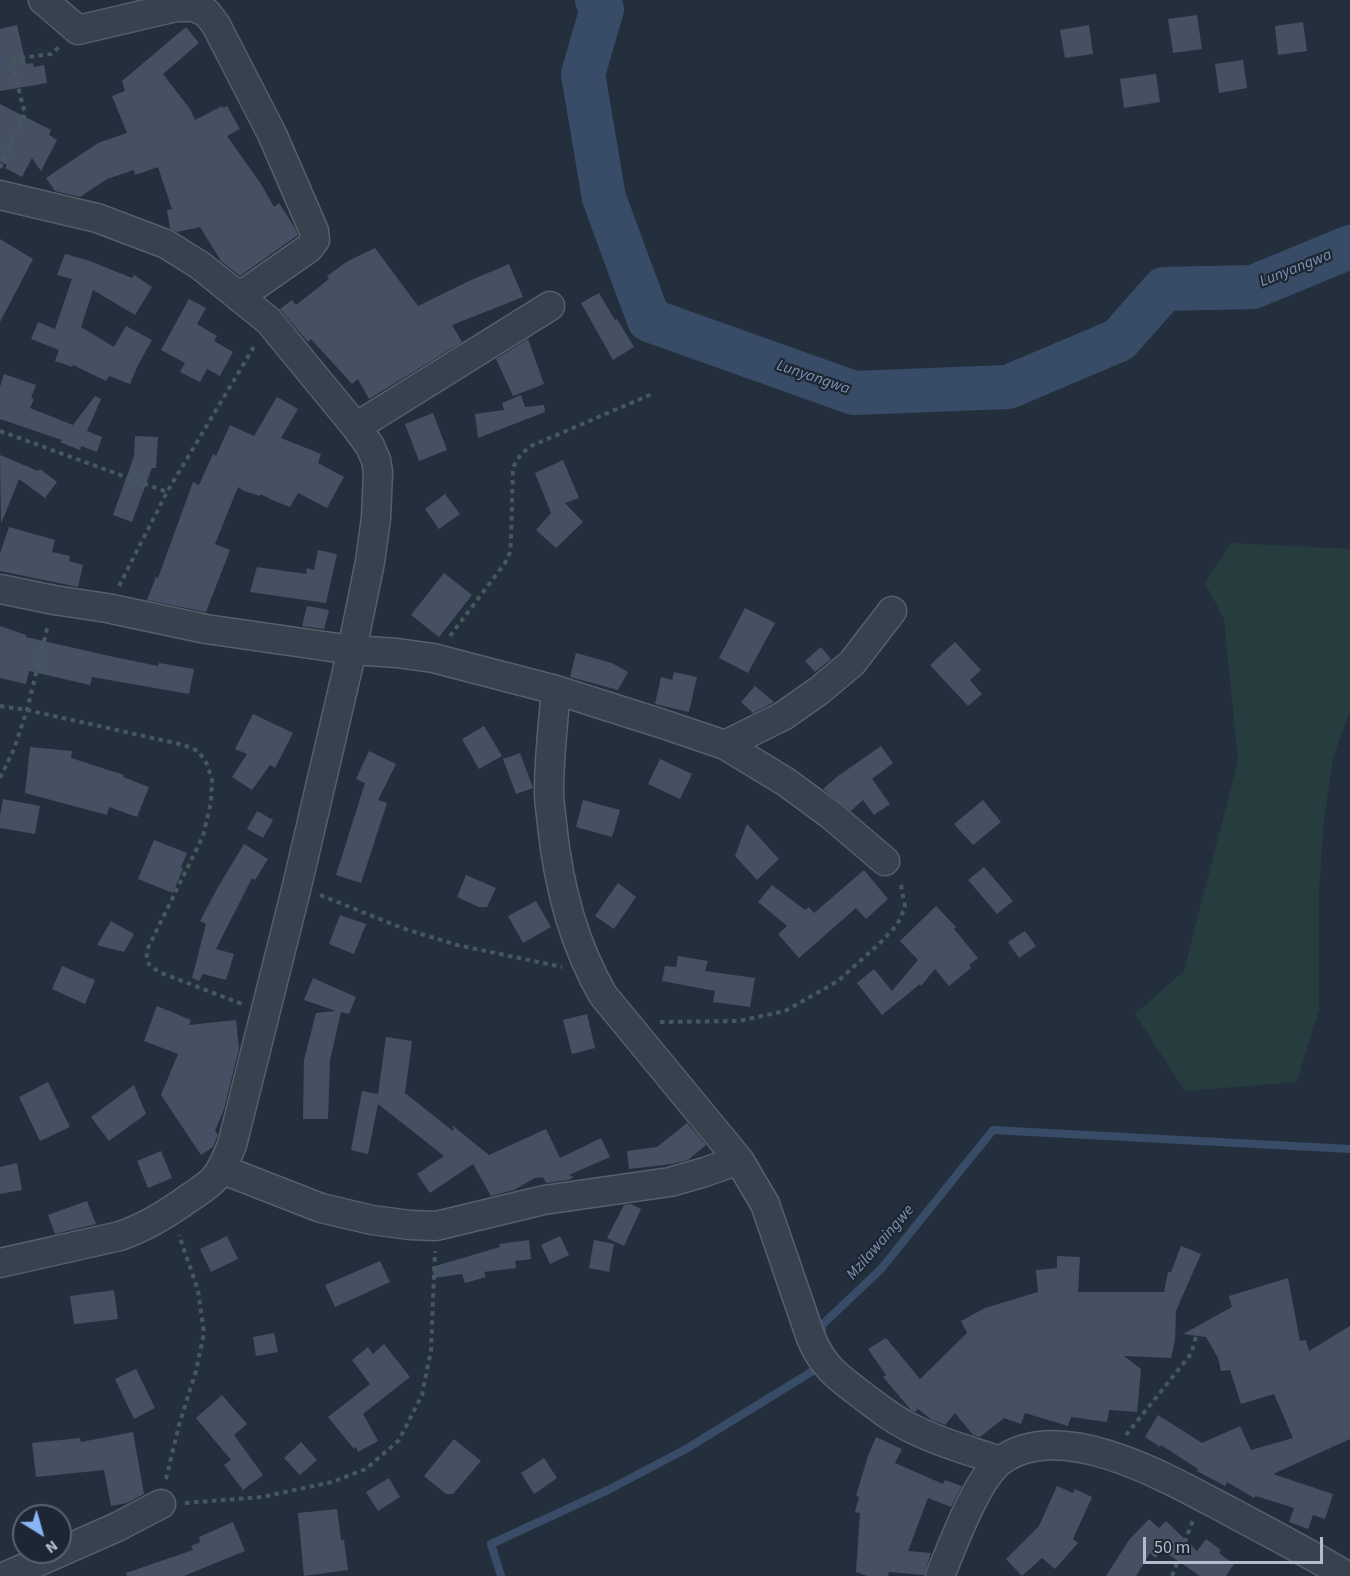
<!DOCTYPE html>
<html>
<head>
<meta charset="utf-8">
<style>
	body { margin:0 }
	#map { position:relative; width:1350px; height:1576px; overflow:hidden; background:#242f3e; font-family:"Source Sans 3",sans-serif }
	canvas { display:block }
	.north { position:absolute; left:12px; top:1504px; width:60px; height:60px; box-sizing:border-box; background:#1d2633; border:2px solid #59626f; border-radius:50%; rotate:143deg; font-size:16px; font-weight:700; line-height:24px; text-align:center; color:#b4bcc9 }
	.north::after { content:''; display:block; margin:auto; width:21px; height:27px; background:#8ab4f8; clip-path:polygon(50% 0,100% 100%,50% 72%,0 100%) }
	.scale { position:absolute; left:1143px; top:1537px; width:180px; height:27px; box-sizing:border-box; border:3px solid #b4bcc9; border-top:0; padding-left:8px; font-size:18px; line-height:21px; white-space:nowrap; color:#b4bcc9; -webkit-text-stroke:4px #1d2633; paint-order:stroke }
</style>
</head>
<body>
<div id="map">
<canvas width="1350" height="1576"></canvas>
<div class="north">N</div>
<div class="scale">50 m</div>
</div>
<script>
const ctx = document.querySelector('canvas').getContext('2d');
ctx.lineJoin = 'round';
function fill(path, color) {
  ctx.fillStyle = color;
  ctx.fill(path, 'evenodd');
}
function stroke(path, color, width, dash) {
  ctx.strokeStyle = color;
  ctx.lineWidth = width;
  ctx.lineCap = dash ? 'butt' : 'round';
  ctx.setLineDash(dash || []);
  ctx.stroke(path);
}
function drawText(font, color, halo, rows, align = 'center') {
  ctx.font = font + ' "Source Sans 3",sans-serif';
  ctx.lineWidth = 4.5;
  ctx.setLineDash([]);
  ctx.textBaseline = 'middle';
  ctx.strokeStyle = halo;
  ctx.fillStyle = color;
  for (const [text, x, y, turn = 0] of rows) {
    ctx.save();
    ctx.translate(x, y);
    ctx.rotate((+turn || 0) * Math.PI / 180);
    ctx.textAlign = isNaN(turn) ? turn : align;
    if (halo) ctx.strokeText(text, 0, 0);
    ctx.fillText(text, 0, 0);
    ctx.restore();
  }
}
const green = new Path2D(`
	M1231,543L1350,549V711L1333,758L1324,820L1319,890V1009L1297,1082L1185,1091L1135,1014L1184,971L1238,760L1224,619L1205,583Z`);
const stream = new Path2D(`
	M822,1335V1325L881,1269L993,1130L1350,1149
	M501,1576L491,1544L608,1490L686,1449L821,1366`);
const river = new Path2D(`
	M597,0L602,9L583,74L604,198L649,320L854,393L1008,387L1119,340L1164,289L1253,287L1350,247`);
const building = new Path2D(`
	M1197,15L1202,49L1173,53L1168,19Z
	M1303,22L1307,51L1278,55L1275,26Z
	M17,25L26,64L33,63L34,67L44,65L47,83L0,91V29Z
	M1089,25L1093,54L1065,58L1060,30Z
	M186,27L199,43L163,74L190,109L195,120L222,106L223,108L227,106L240,129L227,136L261,184L274,207L279,203L295,228L298,235L240,276L221,261L200,227L177,232L170,228L167,210L172,209L158,167L135,175L134,170L107,179L80,197L55,191L46,178L98,143L127,133L112,96L125,91L122,81Z
	M1243,60L1247,88L1219,93L1215,64Z
	M1156,74L1160,102L1124,108L1120,79Z
	M0,104L51,130L49,135L57,140L41,171L32,158L22,177L5,168L7,165L0,162Z
	M0,239L33,259L0,322Z
	M375,248L418,306L469,281L509,264L523,297L452,325L462,342L369,399L358,379L352,384L311,339L308,342L280,309L292,300L296,305L329,279L327,276L348,261Z
	M65,254L90,261L132,278L134,275L152,287L135,315L93,290L81,327L114,347L126,326L152,340L138,365L130,384L109,376L106,381L73,365L72,367L55,361L59,350L31,339L38,322L55,329L72,279L57,275Z
	M599,293L615,320L617,319L634,347L613,360L581,303Z
	M189,299L206,308L197,324L217,336L214,341L233,352L220,376L207,369L200,382L180,372L185,363L161,350Z
	M528,339L544,384L513,396L496,359Z
	M4,374L36,385L31,398L34,399L30,408L73,425L95,396L101,399L87,431L102,437L97,452L81,446L80,450L60,442L62,440L0,419V387Z
	M521,395L525,407L544,405L545,412L478,438L475,414L504,410L502,403Z
	M277,397L298,409L281,438L321,454L318,463L344,477L327,508L298,493L290,507L272,500L261,494L260,496L244,491L238,487L215,544L230,550L206,612L147,600L156,577L158,578L193,482L199,485L213,454L216,456L230,425L254,436Z
	M433,413L447,450L419,461L405,424Z
	M135,436L158,437L156,468H152L132,522L113,515L134,456Z
	M0,455L38,471L40,469L57,482L45,498L19,479L1,524Z
	M563,460L579,498L565,503L583,522L556,548L536,530L551,513L535,473Z
	M445,494L460,514L439,529L425,509Z
	M9,527L55,540L52,552L70,556L69,561L83,565L78,587L0,571V553Z
	M318,550L337,554L326,603L250,592L257,567L306,574L307,568L314,570Z
	M444,573L472,595L439,637L411,615Z
	M307,606L329,610L324,629L302,626Z
	M745,608L775,623L748,673L719,658Z
	M0,626L26,635V637L114,657L158,666L159,663L194,669L189,694L92,677L90,685L29,671L26,684L0,678Z
	M955,642L981,670L970,680L982,694L968,706L930,665Z
	M821,647L831,659L815,672L805,661Z
	M576,653L612,663L628,672L618,690L570,677Z
	M674,672L697,677L689,712L655,704L661,677L672,680Z
	M755,686L774,702L753,713L741,702Z
	M253,714L293,733L275,768L270,765L252,790L232,777L247,754L235,749Z
	M484,726L502,756L479,769L462,739Z
	M881,746L893,763L872,779L890,804L874,815L863,800L851,811L823,789L838,776Z
	M30,747L72,751L71,758L124,775L123,777L149,787L137,817L109,807L107,815L25,793Z
	M369,751L396,764L378,800L387,803L361,883L336,875L365,783L356,779Z
	M520,753L533,788L516,794L503,759Z
	M660,759L692,774L680,799L648,784Z
	M3,799L40,806L35,834L0,828V815Z
	M583,800L620,810L612,837L576,827Z
	M983,800L1001,822L973,845L954,824Z
	M257,811L273,820L263,838L247,829Z
	M747,824L779,859L757,880L735,856Z
	M154,840L187,853L181,867L183,868L173,893L138,879Z
	M244,844L268,859L255,880L252,878L216,949L234,954L226,980L203,974L199,981L192,978L206,924L200,921L218,887Z
	M984,867L1013,901L997,914L968,880Z
	M864,870L888,899L866,919L856,908L799,958L778,934L787,926L758,902L772,885L805,910L809,907L814,913Z
	M466,875L496,888L487,907H479L457,897Z
	M618,883L636,897L614,929L595,916Z
	M536,901L551,927L523,943L508,916Z
	M936,906L956,927L954,929L978,958L969,965L971,968L949,986L935,969L921,986L920,984L882,1015L857,983L874,969L892,991L918,960L900,941Z
	M340,915L366,924L354,954L329,944Z
	M111,921L134,934L124,952L97,945Z
	M1025,931L1036,946L1019,958L1008,942Z
	M678,956L708,961L705,971L755,978L750,1007L713,1002L715,991L662,981L665,966L676,967Z
	M62,966L95,980L85,1004L52,989Z
	M313,978L356,997L349,1014L341,1012L330,1060L328,1119H303L304,1060L316,1013L336,1011L304,1000Z
	M157,1006L191,1020L189,1025L236,1020L239,1049L224,1109L215,1131L218,1135L216,1140L213,1147L201,1155L161,1095L178,1054L144,1041Z
	M587,1014L595,1048L572,1054L563,1020Z
	M386,1037L412,1041L405,1093L453,1131L454,1130L452,1126H453L489,1155L546,1129L560,1158L601,1138L610,1157L569,1175L574,1177L568,1180L546,1183L543,1177L535,1178L514,1190L491,1196L473,1164L430,1193L417,1174L444,1156L378,1104L368,1154L351,1150L362,1091L378,1094Z
	M48,1082L70,1127L40,1141L19,1097Z
	M134,1085L146,1114L109,1141L91,1117Z
	M687,1123L706,1145L688,1160L672,1164L629,1169L627,1151L657,1147Z
	M161,1151L172,1178L148,1188L137,1161Z
	M17,1163L22,1190L0,1194V1167Z
	M87,1201L96,1224L55,1234L48,1215Z
	M631,1204L641,1209L624,1246L607,1238L624,1205Z
	M227,1236L238,1259L211,1272L200,1249Z
	M560,1236L569,1255L550,1264L541,1245Z
	M529,1240L531,1259L515,1261L516,1268L484,1272L486,1277L465,1283L462,1274L434,1278L432,1267L500,1247L499,1244Z
	M594,1240L614,1244L609,1272L589,1268Z
	M1181,1246L1201,1254L1175,1313H1176L1175,1340L1171,1358L1124,1356L1141,1369L1137,1412L1109,1410L1107,1422L1071,1417L1068,1426L1025,1413L1021,1424L1004,1418L980,1437L973,1435L955,1413L945,1425L932,1420L918,1409L915,1412L911,1410L883,1377L886,1375L868,1349L886,1338L920,1379L967,1333L961,1321L985,1308L1038,1292L1036,1270L1057,1268V1256L1080,1257L1078,1292H1164L1168,1272H1171Z
	M380,1261L390,1282L335,1307L325,1285Z
	M1288,1278L1300,1341L1306,1340L1309,1351L1350,1326V1439L1273,1474L1333,1494L1325,1519L1313,1515L1308,1529L1289,1522L1294,1508L1256,1496L1254,1498L1227,1482L1225,1486L1197,1471L1198,1469L1161,1445L1160,1447L1145,1437L1158,1415L1202,1443L1240,1426L1251,1450L1293,1438L1274,1394L1241,1404L1230,1370L1221,1371L1218,1358L1206,1337L1183,1334L1232,1307L1229,1296Z
	M114,1290L118,1319L74,1324L70,1296Z
	M274,1333L278,1352L256,1356L253,1337Z
	M384,1344L410,1377L363,1414L378,1441L358,1452L356,1447L354,1449L328,1417L370,1384L352,1360L368,1347L373,1354Z
	M136,1369L155,1408L134,1419L115,1379Z
	M222,1395L247,1424L234,1435L263,1475L243,1490L224,1465L231,1460L196,1418Z
	M133,1432L144,1494L127,1503L111,1506L104,1470L36,1477L32,1443L80,1438L81,1442Z
	M876,1437L902,1449L895,1463L943,1484L945,1480L962,1486L951,1507L928,1498L908,1551L931,1553L924,1575L889,1572L888,1576H867L856,1572L860,1513L855,1512L859,1497L856,1496L868,1456Z
	M454,1439L481,1461L453,1494H446L424,1476Z
	M301,1442L317,1460L300,1475L284,1458Z
	M544,1458L557,1478L534,1494L521,1473Z
	M389,1478L400,1497L378,1511L366,1492Z
	M1057,1486L1073,1493L1075,1489L1092,1497L1073,1539L1078,1543L1055,1569L1042,1558L1022,1576L1006,1559L1039,1526Z
	M337,1509L341,1540H344L348,1570L304,1576L298,1513Z
	M1149,1519L1159,1528L1166,1521L1197,1551L1206,1539L1221,1550L1219,1553L1234,1564L1226,1576H1200L1163,1551L1155,1558L1150,1553L1136,1576H1106L1129,1540Z
	M233,1522L245,1551L184,1576H127L126,1573L193,1550L191,1546L200,1542L199,1537Z`);
const path = new Path2D(`
	M0,168L25,114L11,59L51,54L60,46
	M0,431L167,492
	M119,586L167,492L255,345
	M450,636L505,563L510,552L511,540L513,467L521,454L531,446L652,394
	M0,706L27,710L184,745L198,751L207,764L212,780L211,802L203,836L147,950C146,964 148,964 159,972L242,1004
	M0,778L14,749L27,710L48,625
	M320,895L402,928L457,945L562,967
	M660,1022L739,1021L785,1011L838,981L880,943L897,925L905,907L901,885L899,882
	M1126,1435L1191,1354L1198,1330
	M166,1479L179,1425L196,1371L204,1333L198,1290L179,1235
	M185,1503L262,1497L332,1482L366,1469L399,1440L422,1395L431,1350L435,1251
	M1172,1576L1193,1520`);
const minor = new Path2D(`
	M43,0L78,30L176,7H194L207,13L216,25L272,134L314,231L315,240L309,248L239,297
	M0,195L97,218L166,244L201,266L269,321L356,427L370,446L376,460L378,472L376,518L370,562L352,650L297,886L232,1145C227,1156 223,1168 215,1178C208,1186 198,1192 189,1198C167,1214 146,1227 120,1236L0,1263
	M356,427L550,306
	M0,589L54,600L107,608L206,629L352,650L397,653L433,658L556,690L666,725L725,745L786,782L831,815L885,861
	M556,690C553,724 549,758 549,792C549,802 551,813 552,824C558,883 573,943 603,995L739,1160L765,1204L811,1338C823,1367 838,1377 863,1396C879,1408 895,1421 913,1429C940,1443 971,1451 1000,1461
	M725,745L783,716L820,690L852,663L892,611
	M221,1169L321,1208L372,1220L410,1225L436,1226L544,1200L670,1182L705,1172L739,1160
	M6,1576L117,1527L161,1504
	M940,1576C952,1547 977,1477 1002,1460C1064,1416 1174,1482 1231,1512C1270,1533 1309,1553 1347,1576`);
const waterNames = [
	["Lunyangwa",1296,269,-22],
	["Lunyangwa",813,378,19],
	["Mzilawaingwe",881,1243,-49]
];
fill(green, '#263c3f');
stroke(stream, '#394c67', 8);
stroke(river, '#394c67', 44);
fill(building, '#455162');
stroke(minor, '#565f6c', 31);
stroke(path, '#44595c', 4, [4.5, 4.5]);
stroke(minor, '#38414e', 28);
drawText('italic 16px', '#7c92b1', '#1d2633', waterNames);
</script>
</body>
</html>
